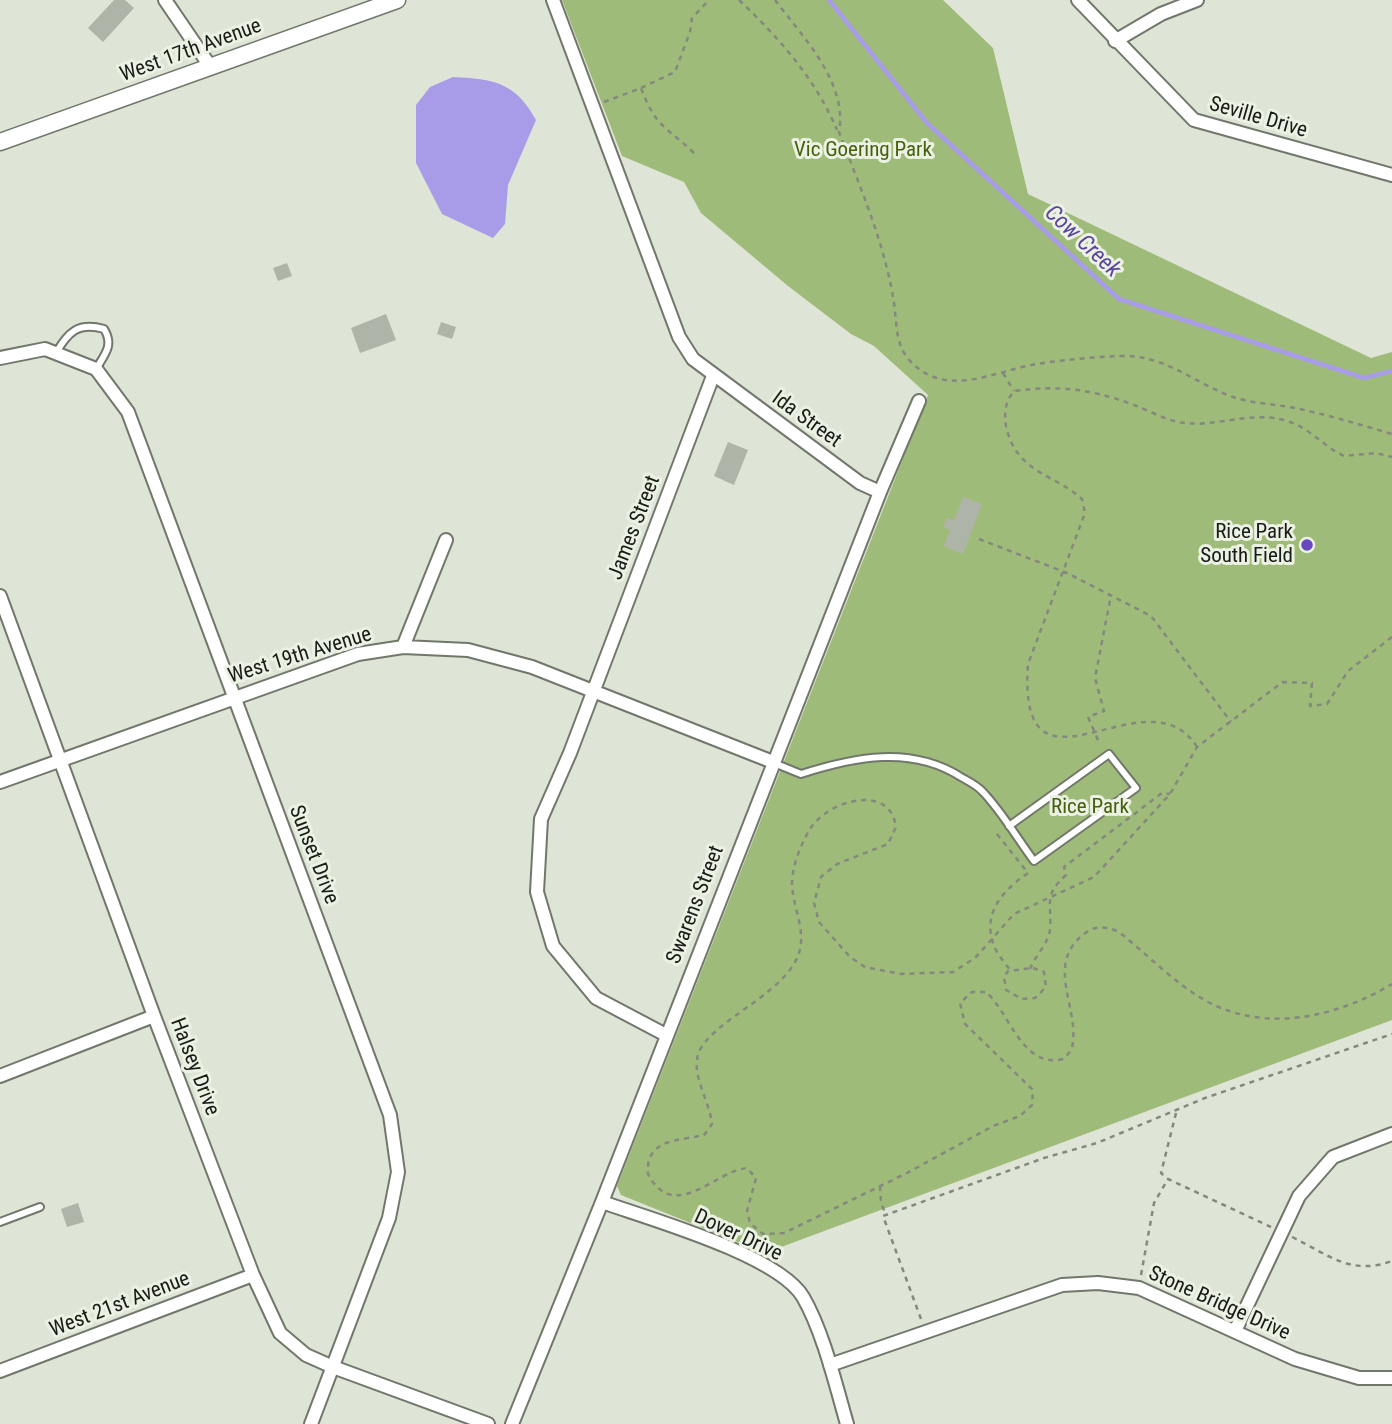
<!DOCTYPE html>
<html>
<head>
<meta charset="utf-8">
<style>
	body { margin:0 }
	canvas { display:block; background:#dee4d6 }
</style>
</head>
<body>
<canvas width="1392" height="1424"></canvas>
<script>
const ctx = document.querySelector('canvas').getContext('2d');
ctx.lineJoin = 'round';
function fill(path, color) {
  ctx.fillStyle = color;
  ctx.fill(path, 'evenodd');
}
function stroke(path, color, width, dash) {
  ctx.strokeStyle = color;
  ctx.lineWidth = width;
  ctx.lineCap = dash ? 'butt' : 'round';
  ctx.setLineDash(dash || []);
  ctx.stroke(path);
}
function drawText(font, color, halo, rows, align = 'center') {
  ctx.font = font + ' "Roboto Condensed",sans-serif';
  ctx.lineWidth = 6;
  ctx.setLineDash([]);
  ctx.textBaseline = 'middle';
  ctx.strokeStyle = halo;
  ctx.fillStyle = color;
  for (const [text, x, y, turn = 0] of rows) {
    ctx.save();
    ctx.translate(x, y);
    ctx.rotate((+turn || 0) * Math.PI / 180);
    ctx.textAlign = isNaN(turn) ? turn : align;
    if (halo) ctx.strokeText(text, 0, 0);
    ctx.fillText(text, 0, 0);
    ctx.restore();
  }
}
const green = new Path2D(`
	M562,0H943L993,48L1028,194L1371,358L1392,352V1020L765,1253L621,1195L617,1186L928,395L874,346L851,334L788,286L701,213L684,182L622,156Z`);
const water = new Path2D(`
	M453,77C494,79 515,82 536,120L508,185L505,224L493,238L442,214L416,163V105L430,87Z`);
const stream = new Path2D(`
	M829,0L927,123L1119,299L1364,378L1392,371`);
const building = new Path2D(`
	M114,0H125L134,8L103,42L88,28Z
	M287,263L292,276L278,281L273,268Z
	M386,314L396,340L360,353L351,328Z
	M441,322L456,327L452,339L437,334Z
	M728,442L748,450L734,485L714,476Z
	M963,497L982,504L963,554L944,546L950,530L943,527L947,518L954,520Z
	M78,1203L84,1222L67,1227L61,1209Z`);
const path = new Path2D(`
	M739,0C779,38 815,78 837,130
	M775,0C803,37 848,83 839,132C860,187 885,244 894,303C897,324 895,346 911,362C947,399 995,371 1036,364C1064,360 1092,357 1120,356C1164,354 1194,383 1233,397C1250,403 1271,404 1290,407C1325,414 1358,424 1392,434
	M641,88L675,72L690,32L692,18L709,0
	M604,102L641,88C656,128 666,126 695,154
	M1003,373L1014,391
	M979,539L1067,573L1151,616L1231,722
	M1392,637L1348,671L1327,704L1310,706L1312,683L1283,682L1272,690L1197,747L1170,794L1094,877L1014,914L975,958L953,972L901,974L865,967L850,957L819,922L814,903L821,877L837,864L888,844L896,827C890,782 827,801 810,829C801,844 792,866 792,884C793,911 810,936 795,962C776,997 711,1023 699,1052C690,1074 710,1101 712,1124L704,1135C680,1141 645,1138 648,1174C674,1224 715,1171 747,1168L756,1178L747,1211L750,1223L763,1234L784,1233L907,1173L993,1126L1020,1116L1032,1105L1033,1090L965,1024L960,1003L972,992H986C1010,1013 1022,1069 1063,1059C1068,1055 1073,1049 1073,1041C1077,1005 1046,963 1084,934C1095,925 1106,926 1119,932C1148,955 1175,984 1208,1002C1267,1033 1337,1017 1392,984
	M1098,740L1088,717L1104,711L1095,678L1111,595
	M1197,747C1147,667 1017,818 1028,664L1085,513L1082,499C1053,473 1016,473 1006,426C1004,413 1005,402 1014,391C1058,385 1092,389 1134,405C1150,411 1167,421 1184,423C1220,427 1254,409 1290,422C1311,429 1324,447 1344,456L1376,453L1392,457
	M997,834L1028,873C1000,892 979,918 997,952C1001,959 1006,964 1010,970
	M1033,968L1044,972L1046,987L1035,998L1022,999L1006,990L1004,977L1008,971Z
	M1030,969C1035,956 1050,941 1050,929C1052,901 1043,896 1066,875L1064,867L1162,793L1170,794
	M1176,1113L1161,1173L1168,1179L1271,1227
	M880,1186L881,1203L886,1215
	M1292,1237C1329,1255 1351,1276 1392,1261
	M1141,1275L1154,1203L1168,1179
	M921,1319L883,1216L1044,1158L1097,1143L1205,1098L1392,1034`);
const service = new Path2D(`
	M56,353C68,332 78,322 104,329C114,345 105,354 96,369
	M774,763L801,774C854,757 911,745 961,777C968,781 977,785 983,792C1002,812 1017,838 1034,861L1136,788L1109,754L1009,826
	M0,1222L40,1207`);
const minor = new Path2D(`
	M165,0L210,66
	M553,0L679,337L693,359L860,483L880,492
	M1078,0L1194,120L1392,175
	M1115,41L1161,14L1197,0
	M0,358L45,349L96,369L128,412L390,1115L398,1172L389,1218L311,1424
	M0,596L154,1016L253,1275L280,1333L306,1355L333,1367L488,1424
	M403,647L446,540
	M0,782L358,654L403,647L468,650L532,667L773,762
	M666,1035L596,998L553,946L537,892L541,819L570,753L713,376
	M0,1076L154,1016
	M602,1202C650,1219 778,1255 803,1297C823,1331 836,1386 847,1424
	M1236,1329L1299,1196L1333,1157L1392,1134
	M830,1365L1062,1285L1098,1283L1139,1288L1295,1359L1359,1378H1392
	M0,1371L253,1275
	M512,1424L602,1202L880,492L919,401`);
const tertiary = new Path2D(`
	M0,142L397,0`);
const markers = [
	[1307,545,7,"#6746bf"]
];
const streetNames = [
	["West 17th Avenue",191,51,-20],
	["Seville Drive",1258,118,16],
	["Ida Street",806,420,36],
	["James Street",635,528,-69],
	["West 19th Avenue",300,656,-17],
	["Sunset Drive",313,855,69],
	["Swarens Street",696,905,-69],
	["Halsey Drive",194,1067,69],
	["Dover Drive",738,1236,25],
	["Stone Bridge Drive",1219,1304,24],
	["West 21st Avenue",120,1305,-21]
];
const parkNames = [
	["Vic Goering Park",863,151],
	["Rice Park",1090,808]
];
const poiNames = [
	["Rice Park",1293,533],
	["South Field",1293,557]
];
const waterNames = [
	["Cow Creek",1082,242,43]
];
fill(green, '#9fbb79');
fill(water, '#a89ce8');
stroke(stream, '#a89ce8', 4.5);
fill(building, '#aeb4a7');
stroke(service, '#71776b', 10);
stroke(minor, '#71776b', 16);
stroke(tertiary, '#71776b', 19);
stroke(path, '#84887e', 2.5, [5, 5]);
stroke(service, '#fff', 6);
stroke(minor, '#fff', 12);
stroke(tertiary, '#fff', 16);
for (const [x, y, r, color] of markers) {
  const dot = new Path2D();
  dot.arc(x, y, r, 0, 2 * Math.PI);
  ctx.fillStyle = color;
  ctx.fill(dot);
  stroke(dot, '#ebf1e3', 2.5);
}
drawText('21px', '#181b16', '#ebf1e3', streetNames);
drawText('21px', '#45610c', '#ebf1e3', parkNames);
drawText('21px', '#181b16', '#ebf1e3', poiNames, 'right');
drawText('italic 23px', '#5a449d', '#ebf1e3', waterNames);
</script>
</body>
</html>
